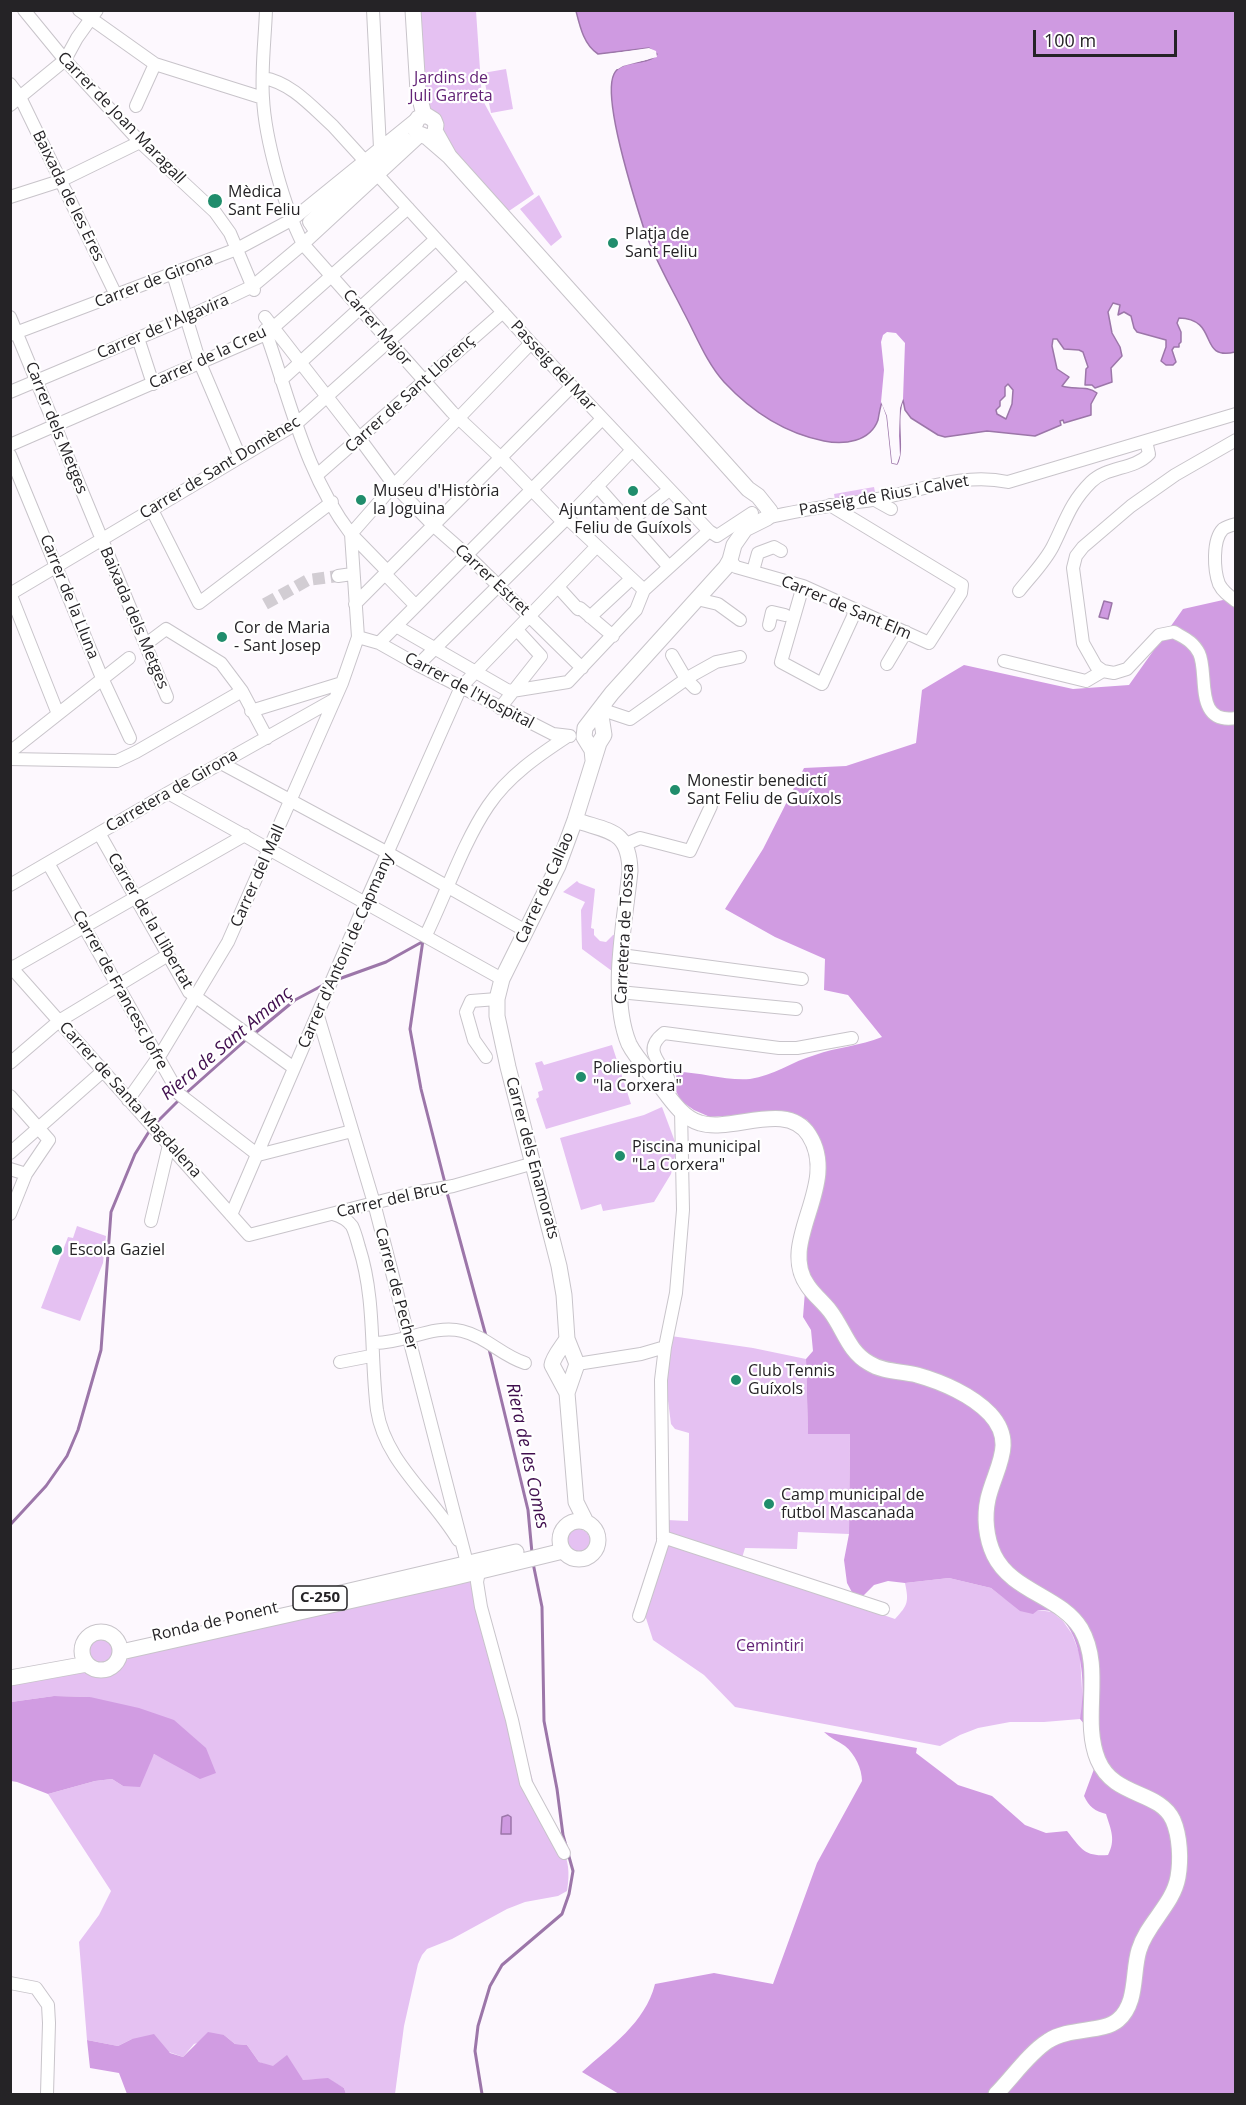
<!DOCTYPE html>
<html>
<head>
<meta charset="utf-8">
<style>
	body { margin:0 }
	#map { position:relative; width:1246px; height:2105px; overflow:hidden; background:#fdf8fe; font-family:"Open Sans",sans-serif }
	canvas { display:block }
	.frame { position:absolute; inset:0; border:12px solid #252326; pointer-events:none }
	.scale { position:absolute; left:1033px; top:30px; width:144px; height:27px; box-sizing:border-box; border:3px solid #252326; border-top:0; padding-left:8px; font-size:18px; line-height:21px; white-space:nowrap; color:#252326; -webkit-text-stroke:4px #fff; paint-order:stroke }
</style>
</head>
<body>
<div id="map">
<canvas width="1246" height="2105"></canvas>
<div class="frame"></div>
<div class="scale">100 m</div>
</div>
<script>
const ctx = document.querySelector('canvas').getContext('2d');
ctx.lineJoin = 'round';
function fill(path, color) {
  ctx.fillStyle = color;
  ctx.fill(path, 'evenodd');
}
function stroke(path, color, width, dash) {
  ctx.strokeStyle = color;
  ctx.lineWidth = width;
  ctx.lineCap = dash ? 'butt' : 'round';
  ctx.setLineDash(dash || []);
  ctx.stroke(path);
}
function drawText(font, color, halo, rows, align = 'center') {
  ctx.font = font + ' "Open Sans",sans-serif';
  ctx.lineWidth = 4.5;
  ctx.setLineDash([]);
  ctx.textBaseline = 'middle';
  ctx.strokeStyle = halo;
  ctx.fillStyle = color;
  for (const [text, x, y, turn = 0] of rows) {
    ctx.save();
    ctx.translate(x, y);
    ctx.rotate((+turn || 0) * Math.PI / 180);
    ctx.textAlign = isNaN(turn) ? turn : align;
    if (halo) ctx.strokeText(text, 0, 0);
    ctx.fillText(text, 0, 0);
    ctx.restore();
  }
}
const green = new Path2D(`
	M417,11H476L482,99L534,194L506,213L453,155L426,110Z
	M506,69L513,109L491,113L483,73Z
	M539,195L562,237L551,246L520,209Z
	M874,487L875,492L835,500L834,494Z
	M577,881L579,883L595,889L591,928L594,929V935L600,941L606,942L613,935L620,934L616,974L582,949L581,910L585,902L563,892Z
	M612,1045L631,1104L546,1129L536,1099L539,1097L538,1092L543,1090L535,1063L542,1061L544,1065Z
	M662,1107L677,1147L671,1174L654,1202L603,1211L601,1204L581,1210L560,1138L644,1115Z
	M77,1226L106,1236L103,1263L80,1321L41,1308L68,1237L73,1238Z
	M671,1336L753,1348L806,1359L808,1433H850L849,1534L798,1532L797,1549L745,1548L742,1558L667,1534V1520L688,1521L689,1433L675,1429L671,1424L664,1369Z
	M566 1541a12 12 0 1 1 24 0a12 12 0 1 1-24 0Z
	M669,1541L895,1619C908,1605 909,1602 905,1583L949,1578L991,1588L1004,1598L1038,1610L1052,1612L1063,1621L1072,1634L1080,1655L1083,1707L1080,1719L1044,1722H1010L978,1728L960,1735L940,1746L735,1707L704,1675L653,1640L644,1612Z
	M480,1579L536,1793L545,1810L549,1812C556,1846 574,1852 567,1891L558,1896L525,1902L507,1909L452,1939L427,1949L422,1955L418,1964L404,2026L395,2094H346L344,2088L328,2079L303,2080L259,2062L247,2045L235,2044L224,2035L194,2044L183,2057L132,2039L118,2046L87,2040L79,1942L99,1915L111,1891L48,1794L95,1781L112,1779L123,1786L147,1766L154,1754L171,1762L90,1697L54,1696L11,1702V1684L78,1668L101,1675L113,1672L131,1656L149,1652Z
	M89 1651a12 12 0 1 1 24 0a12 12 0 1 1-24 0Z`);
const forest = new Path2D(`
	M1223,600L1235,602V2094H619L582,2072C611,2046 645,2023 655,1984L714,1973L773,1984L817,1863L862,1781C862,1769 855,1754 845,1746C838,1741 830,1738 824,1732L917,1748L916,1753L958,1785L992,1796L1025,1825L1046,1833L1067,1831C1081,1848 1084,1857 1108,1855C1116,1840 1111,1830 1106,1814C1095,1811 1089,1807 1084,1796L1094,1769L1085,1725L1080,1719C1086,1690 1084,1627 1052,1612C1048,1610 1042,1610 1038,1610L1033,1614L1020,1611L991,1588L949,1578L905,1583L888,1581L874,1585L863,1596H854L847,1583L844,1560L849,1534L850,1434H808L806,1359L813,1351L811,1330L803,1317L805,1291V1247L819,1200L825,1161L818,1137L807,1120L787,1112L710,1117L694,1110L681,1101L674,1087L677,1072C701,1072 726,1081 750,1079C773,1076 793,1061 815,1055C837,1047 860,1046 882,1037L848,995L824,990L825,959L775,937L725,909L763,849L804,768L846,766L916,743L922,690L964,665L1073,689L1129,685L1183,609Z
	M54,1696L90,1697L139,1708L174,1720L206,1748L216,1773L200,1779L154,1754L140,1787L123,1786L112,1779L95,1781L48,1794L17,1782L11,1781V1702Z
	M208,2032L224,2035L235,2044L247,2045L259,2062L273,2066L287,2055L303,2080L328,2078L344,2088L346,2094H127L119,2073L90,2068L87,2040L118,2046L132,2039L154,2034L170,2053L183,2057Z`);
const water = new Path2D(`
	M576,11H1235V352C1197,361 1220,319 1179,318L1177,323L1181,332V342L1179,344V347H1174L1172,350L1176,362L1173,365H1166L1161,361L1166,347V340L1137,332L1134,328L1131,316L1124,312L1118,315L1120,305L1113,303L1108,312L1112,333L1120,347L1122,356L1111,368L1112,382L1095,388L1092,385H1085L1086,369L1088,367L1083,352L1079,350L1064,349L1057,339H1053L1052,346L1057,369L1069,377L1062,386C1073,390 1087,385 1097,393L1091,404V415L1064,423L1063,420L1060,421L1061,425L1035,436L987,431L945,437L938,435L911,418L905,410L903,400C895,419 905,449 897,464L892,463L887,416L882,402C880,408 879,414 878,420C870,442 844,445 824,441C784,433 752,412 724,382C706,362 696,335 683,311C670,285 654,258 644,229C635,201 602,98 614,74C622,58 647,67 657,54L649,48L598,54C584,45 580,27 576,11ZM1008,384L1013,390L1012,404L1006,419L997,414L996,410L1000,406V401L1005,396V387Z
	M1104,601L1112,603L1108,619L1099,617Z
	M508,1815L511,1817V1834H501L502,1817Z`);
const pier = new Path2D(`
	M649,48L656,51L657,57L623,66L618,69H614L621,63L652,57L654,53L649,51L620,55L595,56Z
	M887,332L896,333L905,343L903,399L900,408L899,436L900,455L897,464L892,463L887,416L881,402L884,370L881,342L883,335Z`);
const stream = new Path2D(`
	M423,940L410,1029L421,1089L445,1183
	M336,980L386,962L422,942
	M254,1034L295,1000L327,983
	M184,1095L248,1038
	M154,1125L179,1100
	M446,1189L486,1336
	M489,1349L528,1510L532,1553
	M10,1525L46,1486L67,1456L78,1430L101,1350L111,1212L135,1154L150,1130
	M482,2094L475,2051L478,2026L490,1986L502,1965L562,1914L569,1894L573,1871L563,1835L557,1789L544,1721L542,1607L533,1563`);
const minorTunnel = new Path2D(`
	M265,604L308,580L338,576`);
const minor = new Path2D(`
	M24,10L65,60L140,142L215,212L230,233L254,290
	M79,10L155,64L263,98
	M266,10C265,39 261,69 263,98C265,139 284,207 303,244L452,412L500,457L563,522
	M373,10L380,148
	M263,78C291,82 313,108 333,126L531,343L709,531L717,536L752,513
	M10,84L20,97L116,295
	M10,105L65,60L77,38L97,10
	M136,106L155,64
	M10,197L60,181L140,142
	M316,232L309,222L405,138
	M173,274L200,363L240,457
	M10,317L167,697
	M265,317L360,439L394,485L434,526L467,555L582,668
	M265,330C290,399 305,474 351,534L394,485L531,343
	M10,335L237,249L293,219L415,120
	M138,338L153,384
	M281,380L436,239
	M10,392L186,318L253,286L303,244L420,136
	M1236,440L1175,475L1131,506L1083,547L1076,556L1073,568L1083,643L1096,666L1103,671L1114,673L1127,669L1159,635L1174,632C1184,638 1193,641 1199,653C1209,673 1193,725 1236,718
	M10,445L266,334L408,208
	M10,455L102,678L130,738
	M317,475L503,312
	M597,486L669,567
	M873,499L891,509
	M152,510L199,603L332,502
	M567,518L644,590L709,531
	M767,518C801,509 836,505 872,500C918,492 961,472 1008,482L1236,414
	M629,522L669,490
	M1236,524C1232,525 1226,527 1223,529C1212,540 1214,571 1219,584C1223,592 1229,596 1236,601
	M730,560L736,567L803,586L929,643L961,593L962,585L830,505
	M753,571L758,553L774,547L781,551
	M385,574L416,606
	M338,576L352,574
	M803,586L781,662L822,684L856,610
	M558,587L578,609L580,608L613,636
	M1019,591C1030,577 1045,562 1053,546C1066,520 1070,503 1091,482C1107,466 1134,470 1149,454L1146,441
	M10,593L58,714
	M10,594L296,424L466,272
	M697,599L718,604L740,620
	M355,604L572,386
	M590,617L631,579
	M769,625L772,612L785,615
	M396,626L507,690L512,691L568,682L636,610L644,590
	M358,637L379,643L418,665L553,734L570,736
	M379,643L602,419
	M146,644L166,629L221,663L242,691L267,738
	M672,655L686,679L695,688
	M1004,661L1086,681L1103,671
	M887,664L906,632
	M418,665L567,518L632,450
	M500,708L541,656L517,630
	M603,710L630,719L689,677L716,662L740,657
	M251,711L342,683
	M10,752L129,658
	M10,759L117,761L136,752L242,691
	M221,763L388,853L526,931
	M168,793L502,979
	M99,833L189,992L294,1068
	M626,844L640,838L690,851L711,806
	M48,863L179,1094L258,1155L352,1131
	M10,885L168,793L335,699
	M426,935C446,894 463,843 488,806C508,776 539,755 568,736
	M621,955L802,979
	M10,966L249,1235L409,1194L453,1186L534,1163
	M12,968L245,835
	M619,992L796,1009
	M318,1016L374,1203L467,1563
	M486,1057L474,1040L466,1012L471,1001L497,999
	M10,1063L59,1021L168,955
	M10,1096L49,1140L26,1174L10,1214
	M669,1097C669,1091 670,1083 668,1078C660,1061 642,1050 664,1033L779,1048H797L852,1038
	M128,1100L162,1052L228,942L342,683L358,637L351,534L388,572
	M10,1153L103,1071
	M10,1169L26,1174
	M333,1214C340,1216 347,1219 352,1226C355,1232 357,1240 359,1247C376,1300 370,1355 377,1410C385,1462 432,1496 458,1540
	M231,1215L366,901L461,687L597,546
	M151,1221L169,1145
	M374,1343C403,1344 433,1324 462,1331C487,1337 502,1356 525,1363
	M340,1362L371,1356
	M577,1364L641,1354L665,1347
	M663,1537L883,1609
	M479,1572L477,1582L481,1607L512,1720L526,1783L564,1853
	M639,1616L663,1542L661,1380L665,1347L676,1293L683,1210L681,1110
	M10,1983L36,1988L48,2005L49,2023L47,2094`);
const major = new Path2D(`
	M413,10L418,91L424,115
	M449,156L435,131L436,125L434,120L426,115L418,118L414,127L417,133L427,137L449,156L748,489L758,496L770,511L767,518L745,529
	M593,760L592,750L584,737L585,728L612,693L726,567L730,560L734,545L750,522
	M575,820C609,832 629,829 630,871C625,922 609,996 629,1044C636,1058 649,1071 659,1084C669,1097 682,1118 700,1123C732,1133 787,1100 809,1135C841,1185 776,1242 808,1286C814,1295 823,1302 830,1311C844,1329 848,1351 869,1363C883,1372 901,1371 917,1375C942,1382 972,1395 990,1414C1017,1443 995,1468 988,1499C984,1517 986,1538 994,1555C1012,1592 1061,1596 1081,1629C1104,1669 1081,1719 1098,1760C1114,1798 1159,1790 1173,1820C1180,1836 1181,1860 1178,1877C1173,1905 1147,1923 1139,1950C1132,1972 1138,2003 1118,2020C1103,2033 1069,2027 1048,2041C1029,2053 1012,2078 996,2094
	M567,1339C562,1347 553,1357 552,1365L567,1393L576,1502L586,1522
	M567,1393L577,1364L567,1339L564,1295L559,1266L508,1067L497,1016V999L502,979L558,866L575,820L599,743L604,735L601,716L605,702
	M560 1540a19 19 0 1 1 38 0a19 19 0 1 1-38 0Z
	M341,1593L516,1552
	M82 1651a19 19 0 1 1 38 0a19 19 0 1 1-38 0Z
	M121,1652L452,1578L563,1551
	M10,1678L87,1664`);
const markers = [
	[215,201,8,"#208d6c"],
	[613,243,6,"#208d6c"],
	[633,491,6,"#208d6c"],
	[361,500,6,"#208d6c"],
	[222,637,6,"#208d6c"],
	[675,790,6,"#208d6c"],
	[581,1077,6,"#208d6c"],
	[620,1156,6,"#208d6c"],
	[57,1250,6,"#208d6c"],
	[736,1380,6,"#208d6c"],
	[769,1504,6,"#208d6c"]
];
const shields = [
	[320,1598,54]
];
const shieldNames = [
	["C-250",320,1598]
];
const parkNames = [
	["Jardins de",451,78],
	["Juli Garreta",451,96],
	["Cemintiri",770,1646]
];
const streetNames = [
	["Carrer de Joan Maragall",121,118,46],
	["Baixada de les Eres",68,196,64],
	["Carrer de Girona",154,281,-21],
	["Carrer de l'Algavira",163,327,-23],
	["Carrer Major",377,328,49],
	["Carrer de la Creu",208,358,-25],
	["Passeig del Mar",553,366,47],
	["Carrer de Sant Llorenç",410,394,-42],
	["Carrer dels Metges",56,428,68],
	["Carrer de Sant Domènec",220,468,-31],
	["Passeig de Rius i Calvet",884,496,-10],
	["Carrer Estret",492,580,43],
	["Carrer de la Lluna",69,597,68],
	["Carrer de Sant Elm",846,608,23],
	["Baixada dels Metges",134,618,67],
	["Carrer de l'Hospital",469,691,28],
	["Carretera de Girona",172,791,-30],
	["Carrer del Mall",258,876,-66],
	["Carrer de Callao",545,888,-66],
	["Carrer de la Llibertat",150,921,60],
	["Carretera de Tossa",625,934,-87],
	["Carrer d'Antoni de Capmany",346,951,-66],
	["Carrer de Francesc Jofre",120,990,61],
	["Carrer de Santa Magdalena",130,1100,48],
	["Carrer dels Enamorats",532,1158,75],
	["Carrer del Bruc",392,1200,-13],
	["Carrer de Pecher",396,1289,75],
	["Ronda de Ponent",215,1622,-13]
];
const poiNames = [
	["Mèdica",228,192],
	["Sant Feliu",228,210],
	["Platja de",625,234],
	["Sant Feliu",625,252],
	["Museu d'Història",373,491],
	["la Joguina",373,509],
	["Ajuntament de Sant",633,510,"center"],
	["Feliu de Guíxols",633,528,"center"],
	["Cor de Maria",234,628],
	["- Sant Josep",234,646],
	["Monestir benedictí",687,781],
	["Sant Feliu de Guíxols",687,799],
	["Poliesportiu",593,1068],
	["\"la Corxera\"",593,1086],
	["Piscina municipal",632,1147],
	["\"La Corxera\"",632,1165],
	["Escola Gaziel",69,1250],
	["Club Tennis",748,1371],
	["Guíxols",748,1389],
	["Camp municipal de",781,1495],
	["futbol Mascanada",781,1513]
];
const waterNames = [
	["Riera de Sant Amanç",227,1044,-40],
	["Riera de les Comes",527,1456,78]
];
fill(green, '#e5c1f2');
fill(forest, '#d19ce2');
fill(water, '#cf9ae1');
stroke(water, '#9c76a9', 1.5);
fill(pier, '#fdf8fe');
stroke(stream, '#9c76a9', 3);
stroke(minorTunnel, '#d2cdd3', 12, [12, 6]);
stroke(minor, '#c8c4ca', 14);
stroke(major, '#c8c4ca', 17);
stroke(minor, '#fff', 12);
stroke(major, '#fff', 15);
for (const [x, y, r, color] of markers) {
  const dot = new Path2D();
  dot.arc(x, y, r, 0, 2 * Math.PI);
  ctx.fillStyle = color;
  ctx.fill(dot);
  stroke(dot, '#fff', 2);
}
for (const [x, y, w] of shields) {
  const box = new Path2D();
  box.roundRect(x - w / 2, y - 12, w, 24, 4.5);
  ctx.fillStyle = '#fff';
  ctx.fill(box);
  stroke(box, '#252326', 1.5);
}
drawText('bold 15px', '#252326', null, shieldNames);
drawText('16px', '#632376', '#fff', parkNames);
drawText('16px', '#252326', '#fff', streetNames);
drawText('16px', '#252326', '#fff', poiNames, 'left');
drawText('italic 18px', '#400e4e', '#fff', waterNames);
</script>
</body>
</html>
